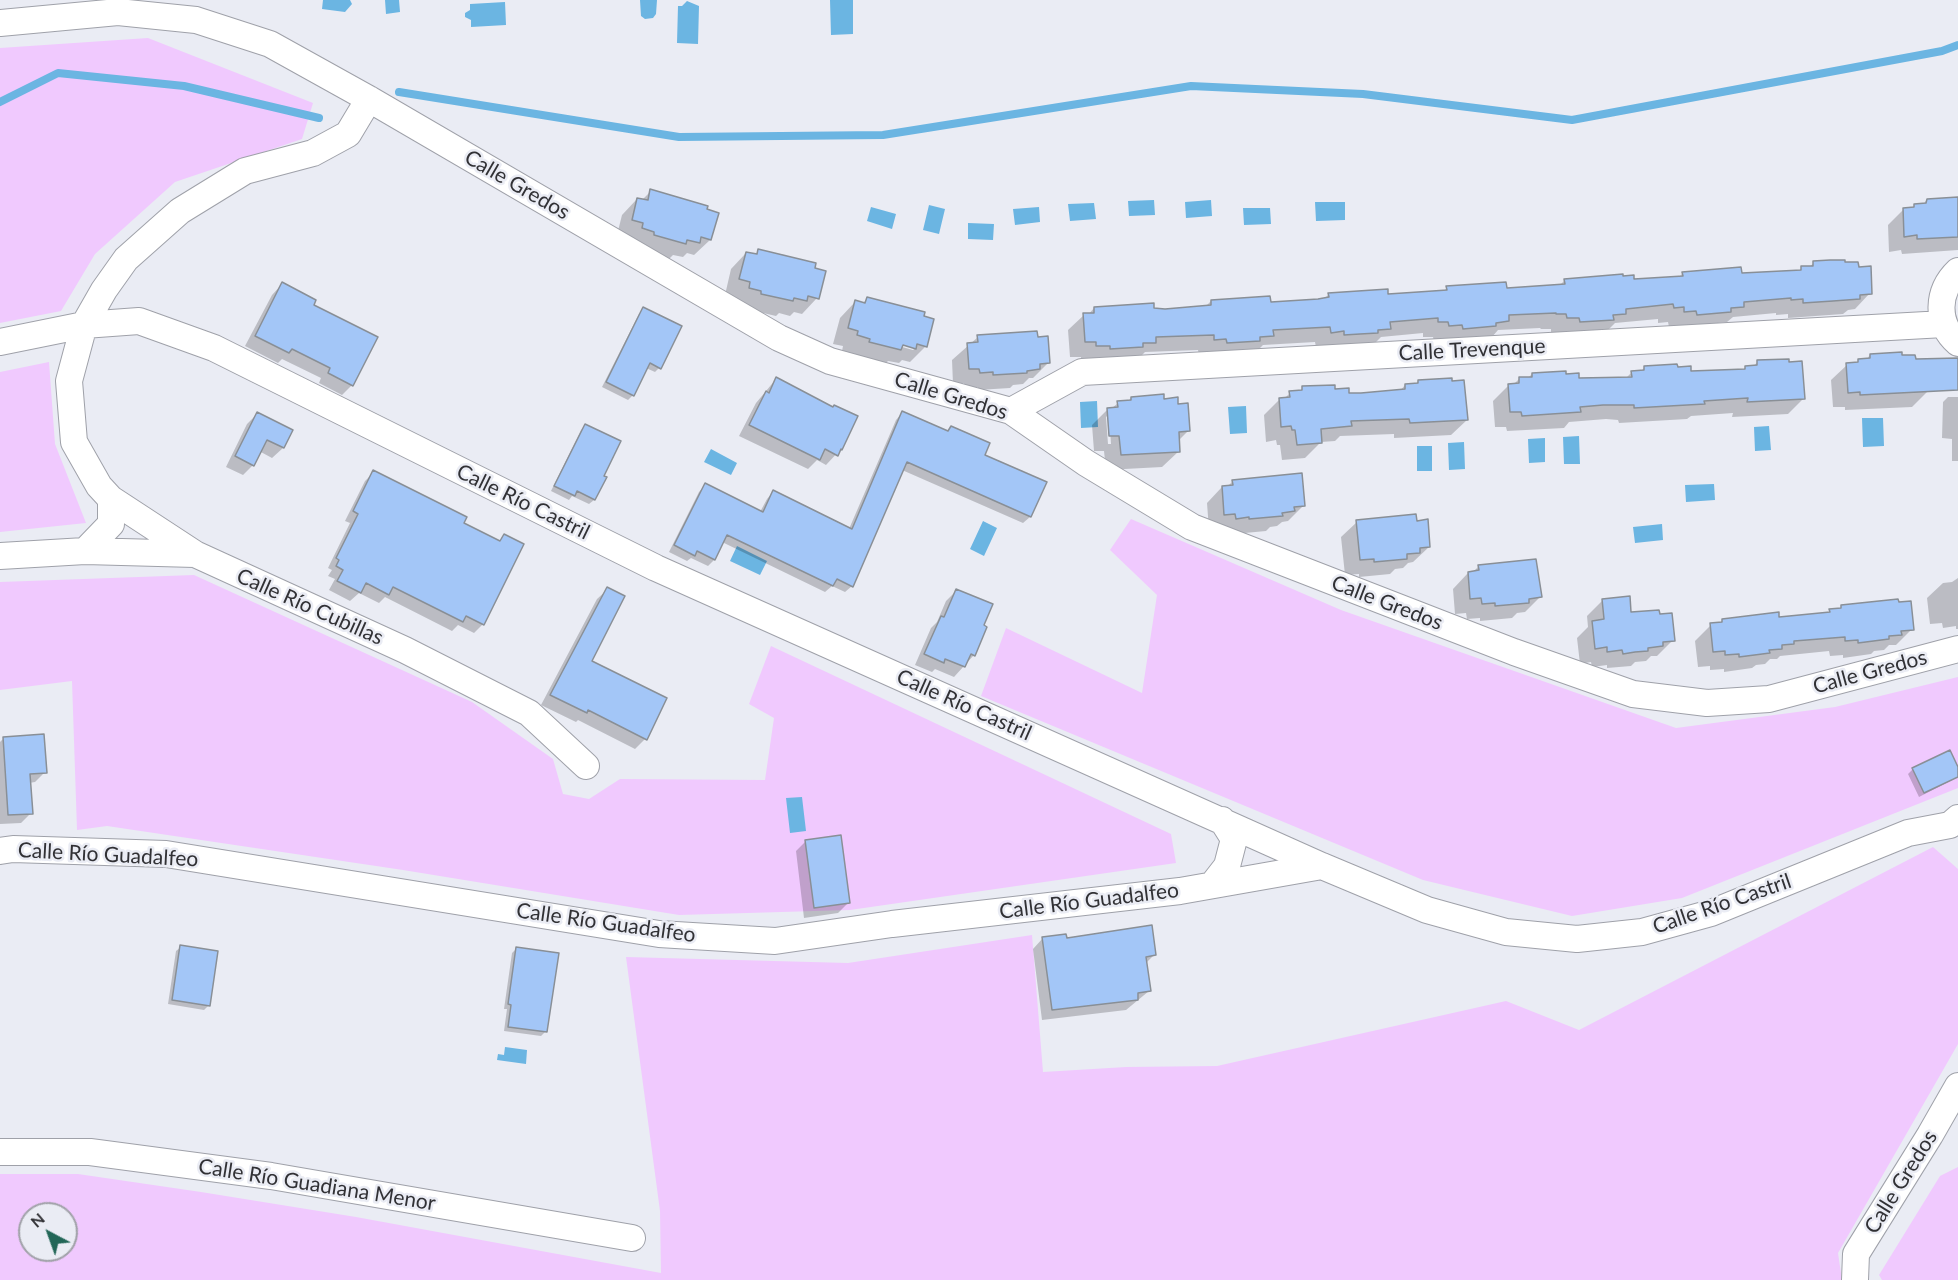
<!DOCTYPE html>
<html>
<head>
<meta charset="utf-8">
<style>
	body { margin:0 }
	#map { position:relative; width:1958px; height:1280px; overflow:hidden; background:#eaecf4; font-family:Lato,sans-serif }
	canvas { display:block }
	.north { position:absolute; left:18px; top:1202px; width:60px; height:60px; box-sizing:border-box; background:#eaecf4; border:2px solid #a0a1a8; border-radius:50%; rotate:319deg; font-size:16px; font-weight:700; line-height:24px; text-align:center; color:#313135 }
	.north::after { content:''; display:block; margin:auto; width:21px; height:27px; background:#226657; clip-path:polygon(50% 0,100% 100%,50% 72%,0 100%) }
</style>
</head>
<body>
<div id="map">
<canvas width="1958" height="1280"></canvas>
<div class="north">N</div>
</div>
<script>
const ctx = document.querySelector('canvas').getContext('2d');
ctx.lineJoin = 'round';
function fill(path, color) {
  ctx.fillStyle = color;
  ctx.fill(path, 'evenodd');
}
function stroke(path, color, width, dash) {
  ctx.strokeStyle = color;
  ctx.lineWidth = width;
  ctx.lineCap = dash ? 'butt' : 'round';
  ctx.setLineDash(dash || []);
  ctx.stroke(path);
}
function drawText(font, color, halo, rows, align = 'center') {
  ctx.font = font + ' Lato,sans-serif';
  ctx.lineWidth = 5;
  ctx.setLineDash([]);
  ctx.textBaseline = 'middle';
  ctx.strokeStyle = halo;
  ctx.fillStyle = color;
  for (const [text, x, y, turn = 0] of rows) {
    ctx.save();
    ctx.translate(x, y);
    ctx.rotate((+turn || 0) * Math.PI / 180);
    ctx.textAlign = isNaN(turn) ? turn : align;
    if (halo) ctx.strokeText(text, 0, 0);
    ctx.fillText(text, 0, 0);
    ctx.restore();
  }
}
const green = new Path2D(`
	M148,38L313,103L302,139L175,182L95,254L61,311L0,323V48Z
	M49,362L55,444L86,523L0,532V372Z
	M1131,519L1341,610L1676,728L1835,707L1958,677V788L1682,898L1572,916L1423,880L981,696L1006,628L1142,693L1157,595L1110,550Z
	M194,575L472,702L553,759L563,794L589,799L620,779L765,780L774,718L749,704L771,646L1171,834L1176,863L850,910L679,915L403,870L107,826L77,830L72,681L0,690V582Z
	M1933,847L1958,869V1044L1838,1253L1842,1280H0V1174H78L201,1192L356,1217L661,1273L660,1211L626,957L848,963L1032,935L1043,1072L1126,1067L1217,1066L1506,1001L1579,1030ZM30,1214H66V1250H30Z
	M1958,1167V1280H1882L1879,1275L1940,1176Z`);
const water = new Path2D(`
	M323,0H350L352,4L345,12L322,9Z
	M385,0H399L400,12L386,14Z
	M640,0H657L656,14L653,18L645,19L641,16Z
	M830,0H853V34L831,35Z
	M687,1L699,6L698,44L677,43L678,6H682Z
	M505,2L506,25L471,27V20L465,17V13L470,10V4Z
	M1154,200L1155,215L1129,216L1128,201Z
	M1211,200L1212,216L1186,218L1185,202Z
	M1345,202V220L1316,221L1315,202Z
	M1094,203L1096,219L1070,221L1068,204Z
	M929,205L945,209L939,234L923,230Z
	M871,207L896,214L892,229L867,221Z
	M1039,207L1040,222L1015,225L1013,209Z
	M1243,208H1270L1271,224L1244,225Z
	M968,223L994,224L993,240L968,239Z
	M1097,401L1098,427L1081,428L1080,402Z
	M1246,406L1247,433L1230,434L1228,407Z
	M1862,418H1883L1884,446L1863,447Z
	M1769,426L1771,450L1755,451L1754,427Z
	M1579,436L1580,464H1564L1563,437Z
	M1545,438V462L1529,463L1528,439Z
	M1464,442L1465,469L1449,470L1448,443Z
	M1417,446H1432V471H1417Z
	M711,449L737,463L731,475L704,462Z
	M1714,484L1715,500L1686,502L1685,485Z
	M983,521L997,528L984,556L970,549Z
	M1662,524L1663,540L1635,543L1633,527Z
	M737,546L767,561L760,575L730,561Z
	M802,797L806,831L790,833L786,798Z
	M505,1047L527,1050L526,1064L497,1060L498,1054L504,1055Z`);
const shadow = new Path2D(`
	M651,191L710,240L694,255L687,253L683,257L673,255L669,259L639,251L617,235L622,215L637,199L642,200Z
	M1927,200L1958,201V250L1902,254L1901,250L1889,252L1888,225L1904,209L1923,204Z
	M759,251L817,298L802,314L794,312L790,316L779,313L776,316L746,309L734,303L735,297L725,295L731,269L746,253L754,255Z
	M1814,263L1870,293L1855,309L1848,310L1843,314L1788,318V314L1776,315V313L1733,317L1727,322L1718,323L1714,327L1682,330L1681,326L1669,327L1668,322L1658,323V319L1615,323L1609,329H1602L1596,335L1551,333V329H1541L1540,328L1498,330L1492,337L1434,341L1433,337H1423V333L1381,337L1374,344L1316,347L1315,342L1263,345L1257,351L1199,355L1198,350L1145,352L1139,358L1081,361V357H1070L1068,330L1084,315H1088L1094,308L1153,310L1205,307L1211,301L1269,304L1324,299L1329,294L1387,295L1443,291L1447,288L1505,289L1560,285L1565,280L1633,281L1678,278L1683,273L1741,274L1797,272L1802,268L1809,267Z
	M282,284L312,305L352,385L342,395L319,383L321,378L282,359L278,363L245,346L272,295Z
	M867,299L926,346L910,362L902,360L899,363L888,361L884,365L854,357L855,354L842,351L843,346L833,344L840,318L855,302L862,304ZM896,342L916,347L913,350L895,345Z
	M643,309L659,368L655,372L646,368L633,395L628,400L602,387L639,314Z
	M978,337L1048,363L1033,378H1029L1023,384L1013,385L1010,388L978,390V387L965,388L964,383L953,384L952,360Z
	M1870,355L1928,391L1912,407L1845,410V407H1833L1831,380L1847,365L1866,360Z
	M1758,362L1788,364L1804,398L1788,414L1732,417L1733,413L1691,416L1687,419L1619,423L1618,420L1606,419L1569,422L1564,428L1507,431L1506,427H1495L1493,401L1509,385H1513L1519,379L1528,378L1532,374L1564,376L1577,380L1626,378L1632,372L1641,371L1644,368L1690,373L1742,371L1746,367L1753,366Z
	M776,379L841,449L826,465L817,460L808,469L739,436L756,403Z
	M1418,381L1467,420L1451,435L1394,438V434L1340,436L1335,441L1321,442L1305,458L1282,460L1280,445H1277L1276,440L1266,442L1264,415L1280,399H1284L1290,393L1299,392L1303,388L1334,390L1348,394L1400,391L1405,385H1415Z
	M1948,397H1958V461H1952V439L1942,438L1943,402Z
	M1131,398L1176,405L1189,430L1178,441V452L1162,467L1106,470L1104,451H1094L1092,425L1107,410L1111,409L1118,403L1127,402ZM1109,414L1111,444H1108L1106,417Z
	M902,413L946,432L951,428L983,455L1045,482L1030,517L1023,523L902,470L852,586L845,592L832,586L825,592L722,542L714,560L708,566L691,558L687,561L669,552L699,492L705,485L760,512L767,499L773,492L849,529L896,420Z
	M257,414L291,431L283,448L272,458L259,451L253,465L243,475L226,467L247,424Z
	M586,425L602,476L605,478L594,500L589,504L572,496L569,500L551,491L581,430Z
	M374,472L462,524L499,542L504,536L483,624L474,633L458,625L452,631L385,597L379,603L359,593L350,601L329,590L335,579L328,576L332,570L328,568L350,523L345,521L365,481Z
	M1233,481L1304,505L1288,521L1282,522L1277,526L1270,527L1266,531L1234,534L1209,530L1207,503L1222,487H1227Z
	M1357,522H1416L1429,547L1413,562L1408,563L1403,568L1395,569L1390,574L1359,577V574L1345,575L1341,537Z
	M1479,566L1540,597L1525,612L1517,613L1512,618L1480,621V618L1467,619L1466,613L1455,614L1453,589L1468,573L1473,572Z
	M1958,578V629H1956V626L1943,628L1942,623L1930,624L1927,598L1943,583L1952,582Z
	M608,589L590,661L645,739L635,749L578,720L576,722L541,705L597,599Z
	M957,590L974,655L954,677L935,669L932,672L915,665L931,628L937,622L946,601Z
	M1603,600L1630,614L1673,640L1657,656H1651L1646,661L1635,662L1631,666L1607,668V665L1592,667L1591,662L1580,664L1577,638L1588,627L1587,616Z
	M1842,607L1912,629L1896,645H1889L1884,650L1874,651L1871,654L1843,658V655L1830,656L1829,651L1780,656L1777,659H1770L1765,664L1756,665L1752,668L1724,672V669L1710,670V666L1698,667L1695,641L1711,625L1719,624L1722,621L1827,614L1830,611L1839,610Z
	M4,738L45,772L35,782L29,783L31,813L21,823L0,824V742Z
	M1913,769L1958,771V777L1919,797L1908,774Z
	M806,841L848,903L838,913L804,918L796,851Z
	M1043,938L1065,940L1154,955L1146,963L1149,991L1126,1010L1042,1020L1033,949Z
	M181,947L209,1005L204,1010L168,1004L176,951Z
	M517,948L546,1031L541,1036L504,1031L507,1009H504L512,953Z`);
const stream = new Path2D(`
	M399,92L679,137L883,135L1191,86L1363,94L1572,120L1942,51L1958,45
	M0,102L58,73L184,86L319,118`);
const building = new Path2D(`
	M650,189L708,206L707,209L719,213L711,240L701,237L700,243L687,240L686,244L654,235V232L642,228L643,223L632,220L637,198L648,200Z
	M1958,197V237L1917,239V235L1904,237L1903,208L1914,207V204L1926,203L1927,199Z
	M758,249L816,263L815,268L826,271L819,299L808,296L807,301L794,298L793,301L761,294V291L749,288L750,282L739,279L746,252L757,254Z
	M1830,260H1845V262H1858L1859,267L1871,266L1872,294L1860,295V299L1833,301L1803,303V299L1791,300V298L1744,302V307L1731,308V312L1697,315L1696,311L1684,312V307L1674,308L1673,304L1626,309V314L1613,315L1614,320L1580,322L1579,318H1567L1566,314H1556V313L1509,315V321L1496,323V326L1463,329L1462,325L1449,326L1448,322H1438V318L1390,322L1391,329L1378,330V333L1360,334L1344,335V331L1331,333L1330,327L1273,330L1274,336L1260,337V341L1227,343L1226,339L1214,340V335L1156,337V343H1143V347L1110,349V346H1096V342H1085L1083,313H1094V307L1154,303V308L1165,309L1211,305V300L1270,296L1271,302L1318,299L1329,297L1328,293L1388,289V294L1418,292L1447,290L1446,286L1506,282L1507,288L1565,284L1564,279L1623,274V276L1634,275V279L1683,276L1682,272L1741,267L1742,273L1801,270V266H1813V261Z
	M282,282L316,300L314,305L378,337L353,386L328,373L330,368L292,349L289,353L255,336Z
	M867,297L925,312L924,316L934,319L927,347L917,344L916,349L903,345L901,350L869,342L870,339L857,335L858,331L848,328L855,300L865,303Z
	M643,307L682,326L661,369L650,363L634,396L606,382Z
	M1037,331L1038,337L1048,336L1050,363L1040,364V369L1027,371V373L993,375V372L980,373L979,369H969L967,343L978,342L977,335Z
	M1902,352V355H1915L1916,359L1958,358V390L1860,395V392L1848,393L1846,363L1858,362V359L1870,358V354Z
	M1789,359V362L1802,361L1805,399L1747,402L1748,398L1704,401L1705,404L1634,408V405H1603L1580,407L1581,412L1522,416L1521,412H1510L1508,384L1519,383V377H1532V373L1566,371V374L1579,373V378L1632,377L1631,371L1644,370V366L1677,364L1678,367L1691,366V371L1745,369V366L1757,365V360Z
	M776,377L833,407L834,405L858,416L842,450L841,449L838,456L825,449L820,460L749,425L766,391L769,393Z
	M1452,378V381L1464,380L1468,420L1410,423L1409,419L1351,421L1352,426L1321,429L1322,443L1297,445L1295,430H1292L1291,426L1281,427L1279,398L1290,397L1289,391L1302,390V386L1335,385V389L1349,388V393H1361L1405,389V384L1418,383V380Z
	M1164,394V399L1178,397V404L1188,403L1190,431L1179,432L1180,452L1121,455L1119,436H1109L1107,408L1118,407L1117,401L1131,400V397Z
	M902,411L948,431L951,426L990,443L985,455L1047,482L1031,517L907,462L853,587L837,579L833,586L727,535L715,560L697,551L695,556L674,545L705,483L763,512L773,490L852,529Z
	M257,412L293,430L284,448L267,440L254,466L235,456Z
	M585,424L621,441L604,476L607,477L595,500L577,491L575,496L554,486Z
	M373,470L467,517L464,523L500,541L504,534L524,544L484,625L466,616L463,622L393,587L389,595L366,583L361,593L337,581L343,570L336,566L339,560L336,558L358,514L353,511Z
	M1302,473L1305,506L1294,507L1295,511L1282,513L1283,516L1249,519V517L1236,519L1235,514L1224,515L1222,486L1233,485L1232,480Z
	M1416,514L1417,521L1428,519L1430,547L1420,548V553L1407,554V559L1374,562V559L1360,560L1356,520Z
	M1536,559L1542,597L1529,599V603L1495,606V603L1482,604L1481,598L1470,599L1468,572L1479,570L1478,565Z
	M607,587L625,596L592,661L667,698L647,740L588,710L587,713L550,695Z
	M956,589L993,604L984,625L987,627L975,656L971,654L965,667L945,659L944,663L924,654L941,616L944,617Z
	M1630,596L1631,612L1659,610L1660,614L1672,613L1675,641L1663,642V646L1648,648V651L1635,652L1623,654L1622,650L1607,652V647L1595,649L1592,621L1604,619L1602,599Z
	M1898,599L1899,602L1911,601L1914,630L1901,631L1902,635L1889,636V639L1858,643V640L1845,641V637L1794,641V644L1782,645V649L1769,650L1770,653L1739,657V654L1725,655V651L1713,652L1710,623L1722,622V619L1779,612V617L1830,612L1829,609L1841,608V605Z
	M44,734L47,773L30,774L33,814L8,815L3,737Z
	M1950,750L1958,767V777L1924,793L1912,768Z
	M841,835L850,903L814,908L805,840Z
	M1152,925L1156,955L1146,957L1151,991L1138,993V1000L1052,1010L1042,937L1066,934L1067,938Z
	M180,945L218,951L210,1006L172,1000Z
	M516,947L559,953L547,1032L508,1027L511,1005L508,1004Z`);
const minor = new Path2D(`
	M0,23L118,12L196,20L270,44L369,99L779,338L830,361L1011,411L1086,463L1192,527L1514,652L1633,694L1707,703L1769,699L1958,649
	M1958,271C1937,291 1935,323 1958,343
	M0,342L84,325L139,321L214,348L656,568L1322,866L1427,910L1506,932L1577,939L1642,932L1711,913L1908,833L1950,825L1958,818
	M1011,411L1082,372L1944,324
	M85,551L111,524V499
	M195,554L111,499L99,486L74,442L69,381L84,325L104,290L126,259L180,211L245,171L313,153L348,134L369,99
	M0,556L85,551L195,554L405,650L529,713L586,766
	M0,851L13,849L166,854L659,934L775,941L892,924L1180,891L1322,866
	M1213,884L1227,866L1234,839L1222,820
	M0,1152H90L271,1176L632,1238
	M1855,1280L1856,1254L1930,1135L1958,1086`);
const streetNames = [
	["Calle Gredos",517,185,30],
	["Calle Trevenque",1472,350,-3],
	["Calle Gredos",951,396,17],
	["Calle Río Castril",523,502,26],
	["Calle Gredos",1387,603,21],
	["Calle Río Cubillas",310,607,24],
	["Calle Gredos",1870,672,-15],
	["Calle Río Castril",964,705,24],
	["Calle Río Guadalfeo",108,855,3],
	["Calle Río Guadalfeo",1089,901,-7],
	["Calle Río Castril",1722,904,-19],
	["Calle Río Guadalfeo",606,923,8],
	["Calle Gredos",1901,1182,-58],
	["Calle Río Guadiana Menor",317,1185,9]
];
fill(green, '#f0c9fe');
fill(water, '#6bb5e2');
fill(shadow, '#0003');
stroke(stream, '#6bb5e2', 8);
fill(building, '#a3c6f7');
stroke(building, '#898f96', 1.5);
stroke(minor, '#9fa1a9', 28);
stroke(minor, '#fff', 26);
drawText('21px', '#313135', '#eaecf4', streetNames);
</script>
</body>
</html>
